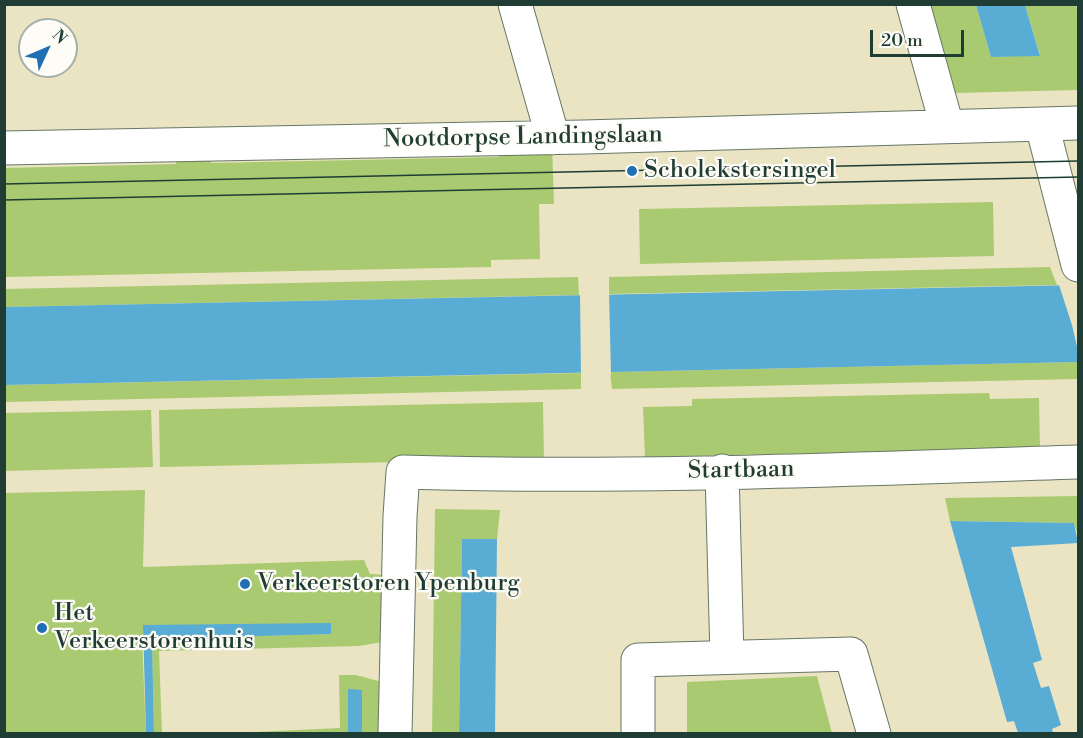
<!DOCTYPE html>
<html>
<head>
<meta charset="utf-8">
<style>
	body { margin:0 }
	#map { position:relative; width:1083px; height:738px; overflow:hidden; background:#eae4c3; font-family:"Libre Bodoni",serif }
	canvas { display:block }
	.frame { position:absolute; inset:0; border:6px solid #1f3d34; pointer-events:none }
	.north { position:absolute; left:18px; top:18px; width:60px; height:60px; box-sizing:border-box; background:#fdfcf7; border:2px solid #a4b0a9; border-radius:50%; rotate:46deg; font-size:16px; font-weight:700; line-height:24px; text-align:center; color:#1f3d34 }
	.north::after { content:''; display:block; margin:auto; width:21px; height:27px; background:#1f6fb2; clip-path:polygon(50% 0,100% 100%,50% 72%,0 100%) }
	.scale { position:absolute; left:870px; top:30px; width:94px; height:27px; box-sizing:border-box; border:3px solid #1f3d34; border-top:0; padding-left:8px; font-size:18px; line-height:21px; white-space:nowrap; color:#1f3d34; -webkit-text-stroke:4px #fdfcf7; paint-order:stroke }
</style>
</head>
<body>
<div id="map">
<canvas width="1083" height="738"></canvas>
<div class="frame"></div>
<div class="north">N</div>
<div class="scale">20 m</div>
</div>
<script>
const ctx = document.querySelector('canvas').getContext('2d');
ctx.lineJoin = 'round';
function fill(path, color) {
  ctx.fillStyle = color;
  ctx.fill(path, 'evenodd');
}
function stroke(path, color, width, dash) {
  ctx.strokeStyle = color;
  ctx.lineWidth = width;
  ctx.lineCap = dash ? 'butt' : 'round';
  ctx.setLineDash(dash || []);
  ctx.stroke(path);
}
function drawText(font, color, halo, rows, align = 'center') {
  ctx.font = font + ' "Libre Bodoni",serif';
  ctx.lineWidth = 4.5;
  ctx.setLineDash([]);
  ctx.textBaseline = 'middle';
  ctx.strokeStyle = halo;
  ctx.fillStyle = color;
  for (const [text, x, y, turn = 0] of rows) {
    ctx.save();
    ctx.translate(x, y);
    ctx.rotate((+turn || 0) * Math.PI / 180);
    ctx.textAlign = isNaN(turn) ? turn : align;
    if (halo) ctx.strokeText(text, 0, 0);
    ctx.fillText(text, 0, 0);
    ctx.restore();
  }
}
const green = new Path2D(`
	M929,5H976L991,57L1040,55L1025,5H1076L1078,14V90L954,93Z
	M552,145L554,204H539L540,259L491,260V267L5,277L4,168L176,164V153L210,152L211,163L499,157V146Z
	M993,202L994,256L640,264L639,209Z
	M1050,267L1057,285L609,294V277Z
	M578,277L579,295L5,307L4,289Z
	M1078,362V379L612,389L610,372Z
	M581,373V389L5,402L4,385Z
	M989,393L990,399L1039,398L1040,448L645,457L643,407L692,406V399Z
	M543,402L544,459L160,467L159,410Z
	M151,410L153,467L5,471V413Z
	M145,490L143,567L364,560L370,574L384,575L382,642L359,646L159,651L162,733H154L152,639L330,634L142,639L146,733H5L4,493Z
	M1078,496V536L1074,523L950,521L945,498Z
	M435,509L500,510L497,539L462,540L459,733L432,734Z
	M339,675H356L382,682L381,733H362V691L348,690V733L210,734L340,728Z
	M817,676L832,733H687V682Z`);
const water = new Path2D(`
	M976,5H1025L1040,56L991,57Z
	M1078,285V362L5,385L4,307Z
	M950,521L1074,523L1078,543L1011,547L1042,660L1033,663L1041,688L1049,686L1061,725L1052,729L1053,733H1018L1014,721L1007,722Z
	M462,539H497L495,733H459Z
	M331,623V634L152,639L154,733H146L143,625Z
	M348,689L362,690V733H348Z`);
const pier = new Path2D(`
	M1058,282H1078V351L1072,325Z
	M609,291L611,375L581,376L580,292Z`);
const minor = new Path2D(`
	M515,4L553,138
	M913,4L947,126
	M1042,125L1078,265
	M4,148L584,137L1078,123
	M722,471L727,657
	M395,734L400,516L403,472C627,479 854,469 1078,462
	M638,734V660L851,654L874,734`);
const tram = new Path2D(`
	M4,184L1078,161
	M4,200L1078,177`);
const markers = [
	[632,171,6,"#1f6fb2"],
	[245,584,6,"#1f6fb2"],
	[42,628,6,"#1f6fb2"]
];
const streetNames = [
	["Nootdorpse Landingslaan",523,138,-1],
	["Startbaan",741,471,-1]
];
const poiNames = [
	["Scholekstersingel",644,171],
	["Verkeerstoren Ypenburg",257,584],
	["Het",54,614],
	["Verkeerstorenhuis",54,642]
];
fill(green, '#aaca72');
fill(water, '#59acd4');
fill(pier, '#eae4c3');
stroke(minor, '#676', 35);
stroke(minor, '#fff', 33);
stroke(tram, '#1f3d34', 1.5);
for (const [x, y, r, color] of markers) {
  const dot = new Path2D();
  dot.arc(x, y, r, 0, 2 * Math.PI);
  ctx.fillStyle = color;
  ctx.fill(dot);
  stroke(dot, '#fdfcf7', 2);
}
drawText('24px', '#1f3d34', '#fdfcf7', streetNames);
drawText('24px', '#1f3d34', '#fdfcf7', poiNames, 'left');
</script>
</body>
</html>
